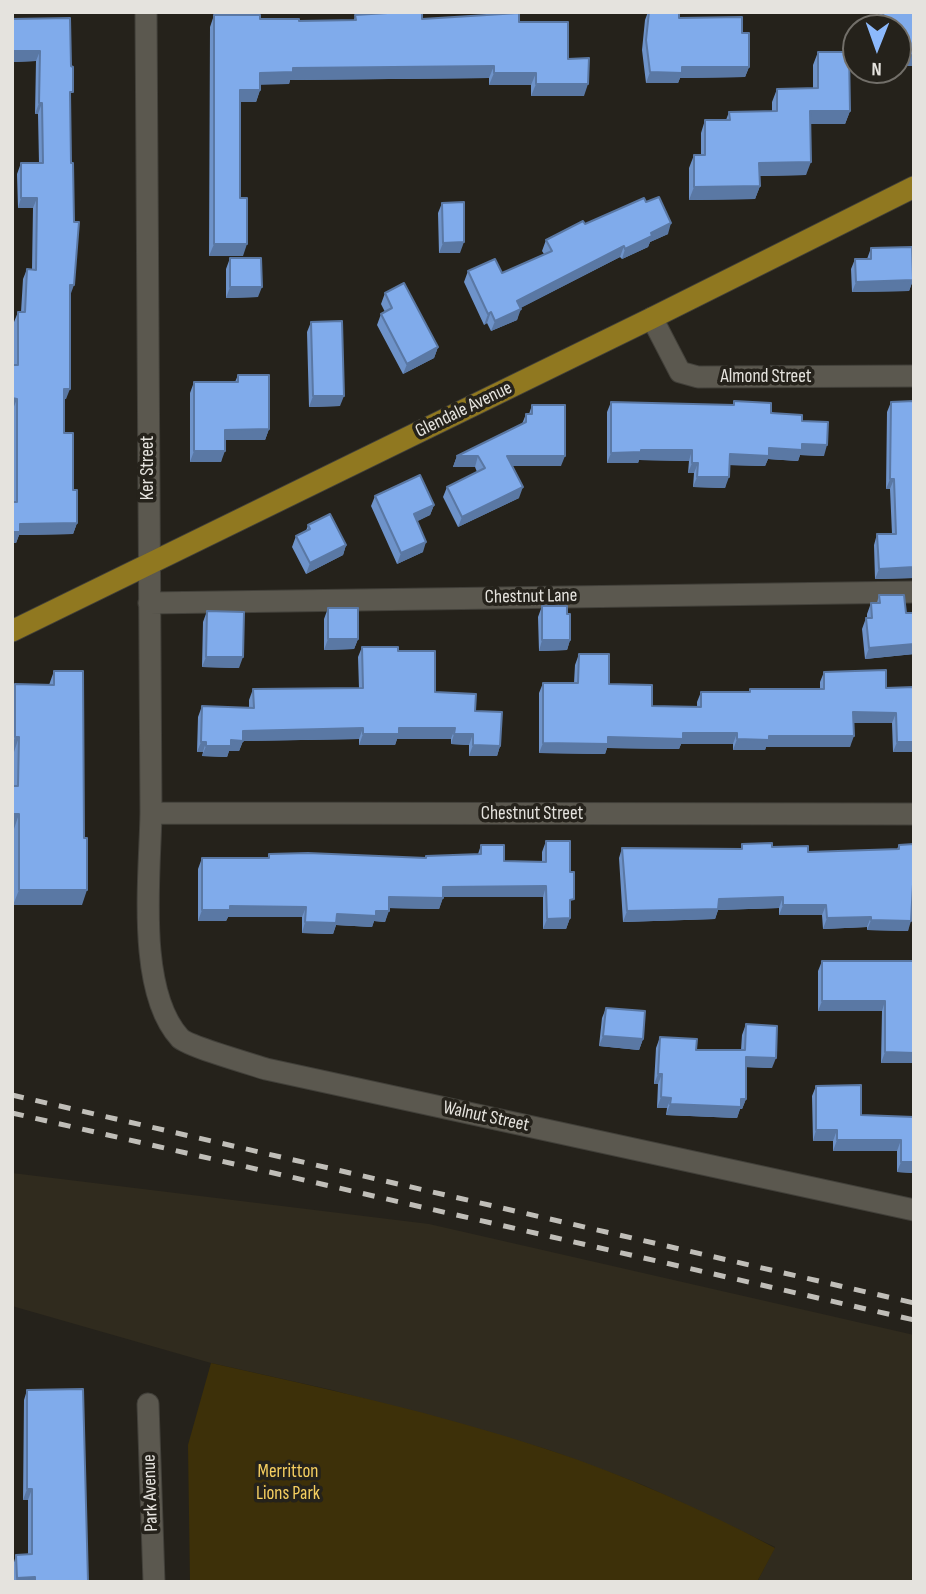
<!DOCTYPE html>
<html>
<head>
<meta charset="utf-8">
<style>
	body { margin:0 }
	#map { position:relative; width:926px; height:1594px; overflow:hidden; background:#25221b; font-family:"Sofia Sans Condensed",sans-serif }
	canvas { display:block }
	.frame { position:absolute; inset:0; border:14px solid #e5e3de; pointer-events:none }
	.north { position:absolute; left:842px; top:14px; width:70px; height:70px; box-sizing:border-box; background:#25221b; border:2px solid #726f69; border-radius:50%; rotate:181deg; font-size:19px; font-weight:700; line-height:28px; text-align:center; color:#e5e3de }
	.north::after { content:''; display:block; margin:auto; width:24px; height:32px; background:#8cb9fc; clip-path:polygon(50% 0,100% 100%,50% 72%,0 100%) }
</style>
</head>
<body>
<div id="map">
<canvas width="926" height="1594"></canvas>
<div class="frame"></div>
<div class="north">N</div>
</div>
<script>
const ctx = document.querySelector('canvas').getContext('2d');
ctx.lineJoin = 'round';
function fill(path, color) {
  ctx.fillStyle = color;
  ctx.fill(path, 'evenodd');
}
function stroke(path, color, width, dash) {
  ctx.strokeStyle = color;
  ctx.lineWidth = width;
  ctx.lineCap = dash ? 'butt' : 'round';
  ctx.setLineDash(dash || []);
  ctx.stroke(path);
}
function drawText(font, color, halo, rows, align = 'center') {
  ctx.font = font + ' "Sofia Sans Condensed",sans-serif';
  ctx.lineWidth = 7;
  ctx.setLineDash([]);
  ctx.textBaseline = 'middle';
  ctx.strokeStyle = halo;
  ctx.fillStyle = color;
  for (const [text, x, y, turn = 0] of rows) {
    ctx.save();
    ctx.translate(x, y);
    ctx.rotate((+turn || 0) * Math.PI / 180);
    ctx.textAlign = isNaN(turn) ? turn : align;
    if (halo) ctx.strokeText(text, 0, 0);
    ctx.fillText(text, 0, 0);
    ctx.restore();
  }
}
const built = new Path2D(`
	M12,1173L429,1224L914,1335V1582H757L775,1547L643,1485L546,1449L332,1390L211,1363L12,1306Z`);
const green = new Path2D(`
	M211,1363C324,1388 437,1413 546,1449C625,1475 702,1509 775,1548L757,1582H190L188,1445Z`);
const minor = new Path2D(`
	M146,12L151,813C150,875 136,990 180,1038C188,1046 250,1064 266,1069L914,1210
	M652,318L680,372L698,377L914,376
	M149,603L914,592
	M151,813L914,814
	M148,1404L154,1582`);
const major = new Path2D(`
	M12,631L652,318L914,187`);
const rail = new Path2D(`
	M12,1095L914,1303
	M12,1113L914,1320`);
const wall = new Path2D(`
	M648,12H679V18L742,33L749,67L745,77L680,78L678,83H646L642,50L645,20Z
	M880,12H914V66H898V28H879V16Z
	M214,15L260,19L299,21L354,20L355,15L422,19L519,22L568,59L584,96H531V85H489V78L290,80L289,84H260V90L256,102H240V198L243,256H209L210,27Z
	M70,18V296L66,399H64V433L77,523L73,534L19,535L16,543H12L13,409H12V365H14V322L18,312H21L23,279L27,269H32L33,208H18L17,174L21,163H39L38,114H35L36,61L12,62V19Z
	M818,52L850,111L845,124H810L806,175L759,176L760,186L755,199L689,200V168L694,155H701V133L705,120H726L729,112L772,111V102L777,89L813,88V65Z
	M646,202L668,234L650,242L648,247L622,259L620,257L520,308L517,320L491,331L487,323L484,325L464,282L468,271L502,273L544,254L542,251L546,240L585,224Z
	M442,203L460,253H439L438,213Z
	M871,248L913,280L909,291L852,292L851,269L855,259H867Z
	M230,258L258,297L226,298V269Z
	M385,293L438,347L434,358L403,374L377,325L381,314L385,312L381,304Z
	M311,322L340,406L309,407L307,332Z
	M238,375L269,429L265,440H225L221,462H190V393L194,382H235Z
	M734,401L802,421L824,456L800,455L798,461L768,459L765,466L730,465L725,488L693,487L694,473H688L689,461L639,460L638,463H607V412L611,402L733,405Z
	M914,401V578L875,579L874,545L877,534H892L890,489H886L887,412L891,402Z
	M532,405L561,466H513L519,498L458,527L443,497L447,487L477,472L475,467H453L457,456L522,424L526,414H529Z
	M375,496L434,505L430,515L417,521L423,552L397,564L371,506Z
	M308,525L346,545L343,555L306,574L292,547L296,536L306,531Z
	M879,595L906,613H914V654L865,659L862,629L866,618H867V614L871,603H877Z
	M542,606L567,614L570,640L567,650L539,651L538,617Z
	M328,608L358,639L354,649L324,650V619Z
	M207,611L239,668L202,667L203,622Z
	M362,647L398,651L435,692L475,711L500,746L497,756H469V745L451,744V739H397L395,745H359V739L243,741L239,751H229L227,757L202,756L203,752H197L198,717L202,706L249,708V700L253,689L359,688L358,657Z
	M579,654L609,684L652,706L697,707V702L701,692H749L750,689H820V682L824,672L886,688L914,752H893L892,723H853L850,747H766L765,750H733V744H681L679,749L607,748L605,754L539,753V693L543,683H574L575,665Z
	M54,671L82,905H13L14,829H12V786L14,752H12V693L15,684L49,685Z
	M546,841L570,910V918L566,929H543V897H443L439,909L389,908L385,922L374,921L372,927L336,925L333,934L302,933V917H228L226,921H198V869L202,858H268L269,854L425,858L426,856L478,854L481,845L504,861L542,862V852Z
	M742,844L772,847L808,852L897,849L899,845L912,895L908,931L867,930V927L823,929L822,915H779V908L718,910L715,919L623,922L619,858L622,848L741,849Z
	M822,961H914V1063H881L882,1011H818V971Z
	M606,1008L643,1039L639,1050L599,1046L602,1018Z
	M746,1024L772,1068L746,1067V1099L742,1109H740L737,1118L666,1115L667,1108H657L658,1084H654L656,1048L660,1037L696,1050H741L742,1035Z
	M816,1086L861,1115L914,1117V1173L897,1172V1151H833V1141H813L812,1096Z
	M27,1390L88,1582H13V1566L16,1555L28,1554V1500H23L24,1400Z`);
const shadedWall = new Path2D(`
	M12,51H40L36,61L12,62Z
	M914,55V66H898V56Z
	M494,66L489,78L290,80L289,84L256,85L260,73L293,68Z
	M682,67H749L745,77L680,78L678,83H646L650,72Z
	M494,73H536L531,85H489Z
	M536,84H588L584,96H531Z
	M240,90H260L256,102H236Z
	M39,103H42L38,114H35Z
	M810,111H850L845,124H805Z
	M811,162L806,175L755,176L759,163Z
	M760,186L755,199L689,200L694,187Z
	M21,198H37L33,208H18Z
	M671,223L668,234L650,242L648,247L622,259L625,249L651,233Z
	M464,242L460,253H439L443,243Z
	M214,244H247L243,256H209Z
	M624,246L620,257L513,312L517,301Z
	M913,280L909,291L852,292L856,282Z
	M70,285H74L70,296H66Z
	M230,287H262L258,297L226,298Z
	M521,309L517,320L491,331L495,321Z
	M491,312L487,323L484,325L488,314Z
	M438,347L434,358L403,374L407,364Z
	M64,389H70L66,399H60Z
	M313,396H344L340,406L309,407Z
	M12,398L17,399L13,409H12Z
	M269,429L265,440H221L225,430Z
	M802,444L827,445L824,456L800,455L798,461L768,459L765,466L726,465L730,454Z
	M641,450H692L689,461L639,460L638,463H607L611,453Z
	M194,451H225L221,462H190Z
	M457,456H478L475,467H453Z
	M507,456H565L561,466H504Z
	M692,463H698L694,473H688Z
	M697,477H729L725,488L693,487Z
	M890,479H894L890,489H886Z
	M523,487L519,498L458,527L462,517Z
	M434,505L430,515L410,525L414,514Z
	M77,523L73,534L19,535L16,543H12V532L20,524Z
	M426,542L423,552L397,564L401,553Z
	M346,545L343,555L306,574L310,563Z
	M914,567V578L875,579L879,569Z
	M328,639H358L354,649L324,650Z
	M542,640H570L567,650L539,651Z
	M914,644V654L865,659L869,648Z
	M206,657H243L239,668L202,667Z
	M853,712L896,713L892,723H849Z
	M363,728L359,739L243,741L239,751H229L227,757L202,756L206,746L231,740L243,731Z
	M399,728H455L451,739H397L395,745H359L363,734Z
	M683,733H737L733,744H681L679,749L607,748L605,754L539,753L543,743L608,737Z
	M454,734H473L469,745L451,744Z
	M769,736H854L850,747H766L765,750H733L737,739Z
	M15,737H19L14,752H12V745Z
	M201,742H206L203,752H197Z
	M897,742H914V752H893Z
	M473,745L500,746L497,756H469Z
	M12,814H19L14,829H12Z
	M546,886L543,897H439L443,887Z
	M19,890H87L82,905H13Z
	M389,897L443,898L439,909L385,908Z
	M783,897L779,908L718,910L715,919L623,922L627,911L719,899Z
	M783,905H826L822,915H779Z
	M230,906L306,907L302,917H228L226,921H198L202,910Z
	M376,911H389L385,922L374,921L372,927L336,925L333,934L302,933L305,922L337,914Z
	M871,917L867,927L823,929L827,918Z
	M570,918L566,929H543L547,919Z
	M871,920L911,921L908,931L867,930Z
	M822,1001H885L882,1011H818Z
	M603,1036L643,1039L639,1050L599,1046Z
	M885,1052L914,1053V1063H881Z
	M746,1057L776,1058L772,1068L742,1067Z
	M658,1074H662L658,1084H654Z
	M661,1097L671,1098L667,1108H657Z
	M746,1099L742,1109H740L737,1118L666,1115L670,1104Z
	M816,1130H837L833,1141H813Z
	M837,1140H901L897,1151H833Z
	M901,1162H914V1173L897,1172Z
	M27,1489H32L28,1500H23Z
	M35,1577L33,1582H15L17,1578Z`);
const building = new Path2D(`
	M404,12H422V19L519,13V22H568V59L589,58L588,84H536V73H494V66L293,68V72L260,73V90H240V198H247V244H214V15H260V19H299V21L356,20L355,15Z
	M649,12H679V18L742,17V33H749V67H682V73L650,72L646,40Z
	M883,12H914V55L898,56V28H884Z
	M70,18L71,66L73,67V92H70L71,163H73L74,222H79L74,285H70V389H64V433H73V490H77V523L20,524V532H12V502H17V399L12,398V365H18V312H25L27,269L36,270L37,198H21V163H43L42,103H39L40,51H12V19Z
	M818,52H849L850,111H810L811,162L759,163L760,186L694,187V155H705V120H730L729,112L777,111V89L818,88Z
	M659,197L671,223L651,233L652,236L625,249L624,246L517,301L521,309L495,321L491,312L488,314L468,271L495,259L502,273L552,251L546,240L583,221L585,224L644,198L646,202Z
	M464,202V242L443,243L442,203Z
	M912,247L913,280L856,282L855,259H871V248Z
	M230,258H261L262,287H230Z
	M404,283L438,347L407,364L381,314L392,308L385,293Z
	M342,321L344,396H313L311,322Z
	M238,375H269V429L225,430V451H194V382H238Z
	M734,401L771,403V413L802,415V421L828,422L827,445L802,444V450L769,448V456L730,454L729,477H697L698,463H692V450H641V452L611,453V402L734,405Z
	M914,401V567L879,569L877,534H896L894,479H890L891,402Z
	M532,405H565V456H507L523,487L462,517L447,487L485,468L478,456H457L526,422V414H532Z
	M420,475L434,505L414,514L426,542L401,553L375,496Z
	M330,514L346,545L310,563L296,536L310,529L308,525Z
	M879,595H904L906,613H914V644L869,648L866,618H872L871,603H880Z
	M542,606H567V614H570V640H542Z
	M328,608H358V639H328Z
	M207,611L244,612L243,657H206Z
	M362,647H398V651H435V692L476,694L475,711L502,712L500,746L473,745V734H454L455,728H399V734H363V728L243,731V741L231,740V746H206V742H201L202,706L254,708L253,689L363,688Z
	M579,654H609V684L652,685V706L701,707V692H750V689H824V672L886,670V688L914,687V742H897L896,713L853,712L854,736H769V740L737,739V733H683V739L608,737V744L543,743V683H578Z
	M54,671H83L84,838H87V890H19V814H12V786H18L19,737H15V684L54,685Z
	M546,841H570V872H574V899L570,900V918L547,919L546,886L443,887V898L389,897V911H376V916L337,914L336,923L305,922L306,907L230,906V910H202V858H269V854L308,853L426,858V856L481,854V845H504V861L546,862Z
	M772,843V847L808,846V852L899,849V845L914,844V884H913L911,921L871,920V917L827,918L826,905H783V897L719,899L718,909L627,911L622,848L742,849V844Z
	M822,961H914V1053L885,1052V1001H822Z
	M606,1008L645,1011L643,1039L603,1036Z
	M746,1024L777,1026L776,1058L746,1057V1099H741V1107L670,1104L671,1098L661,1097L662,1074H658L660,1037L697,1039L696,1050H745Z
	M861,1085V1115L914,1117V1162H901V1140H837V1130H816V1086Z
	M83,1389L88,1582H35V1577L17,1578L16,1555L32,1554V1489H27V1390Z`);
const streetNames = [
	["Almond Street",766,377],
	["Glendale Avenue",464,410,-26],
	["Ker Street",148,468,-90],
	["Chestnut Lane",531,597,-1],
	["Chestnut Street",532,814],
	["Walnut Street",486,1117,12],
	["Park Avenue",151,1493,-92]
];
const parkNames = [
	["Merritton",288,1472],
	["Lions Park",288,1494]
];
fill(built, '#302b1e');
fill(green, '#3d3009');
stroke(minor, '#42403a', 23);
stroke(major, '#42403a', 23);
stroke(minor, '#5b584f', 21);
stroke(major, '#907820', 21);
stroke(rail, '#c0beb8', 5, [12, 12]);
fill(wall, '#6e93ca');
fill(shadedWall, '#5a78a4');
fill(building, '#80abeb');
stroke(building, '#5a78a4', 2);
drawText('19px', '#e5e3de', '#25221b', streetNames);
drawText('19px', '#f5ce60', '#25221b', parkNames);
</script>
</body>
</html>
